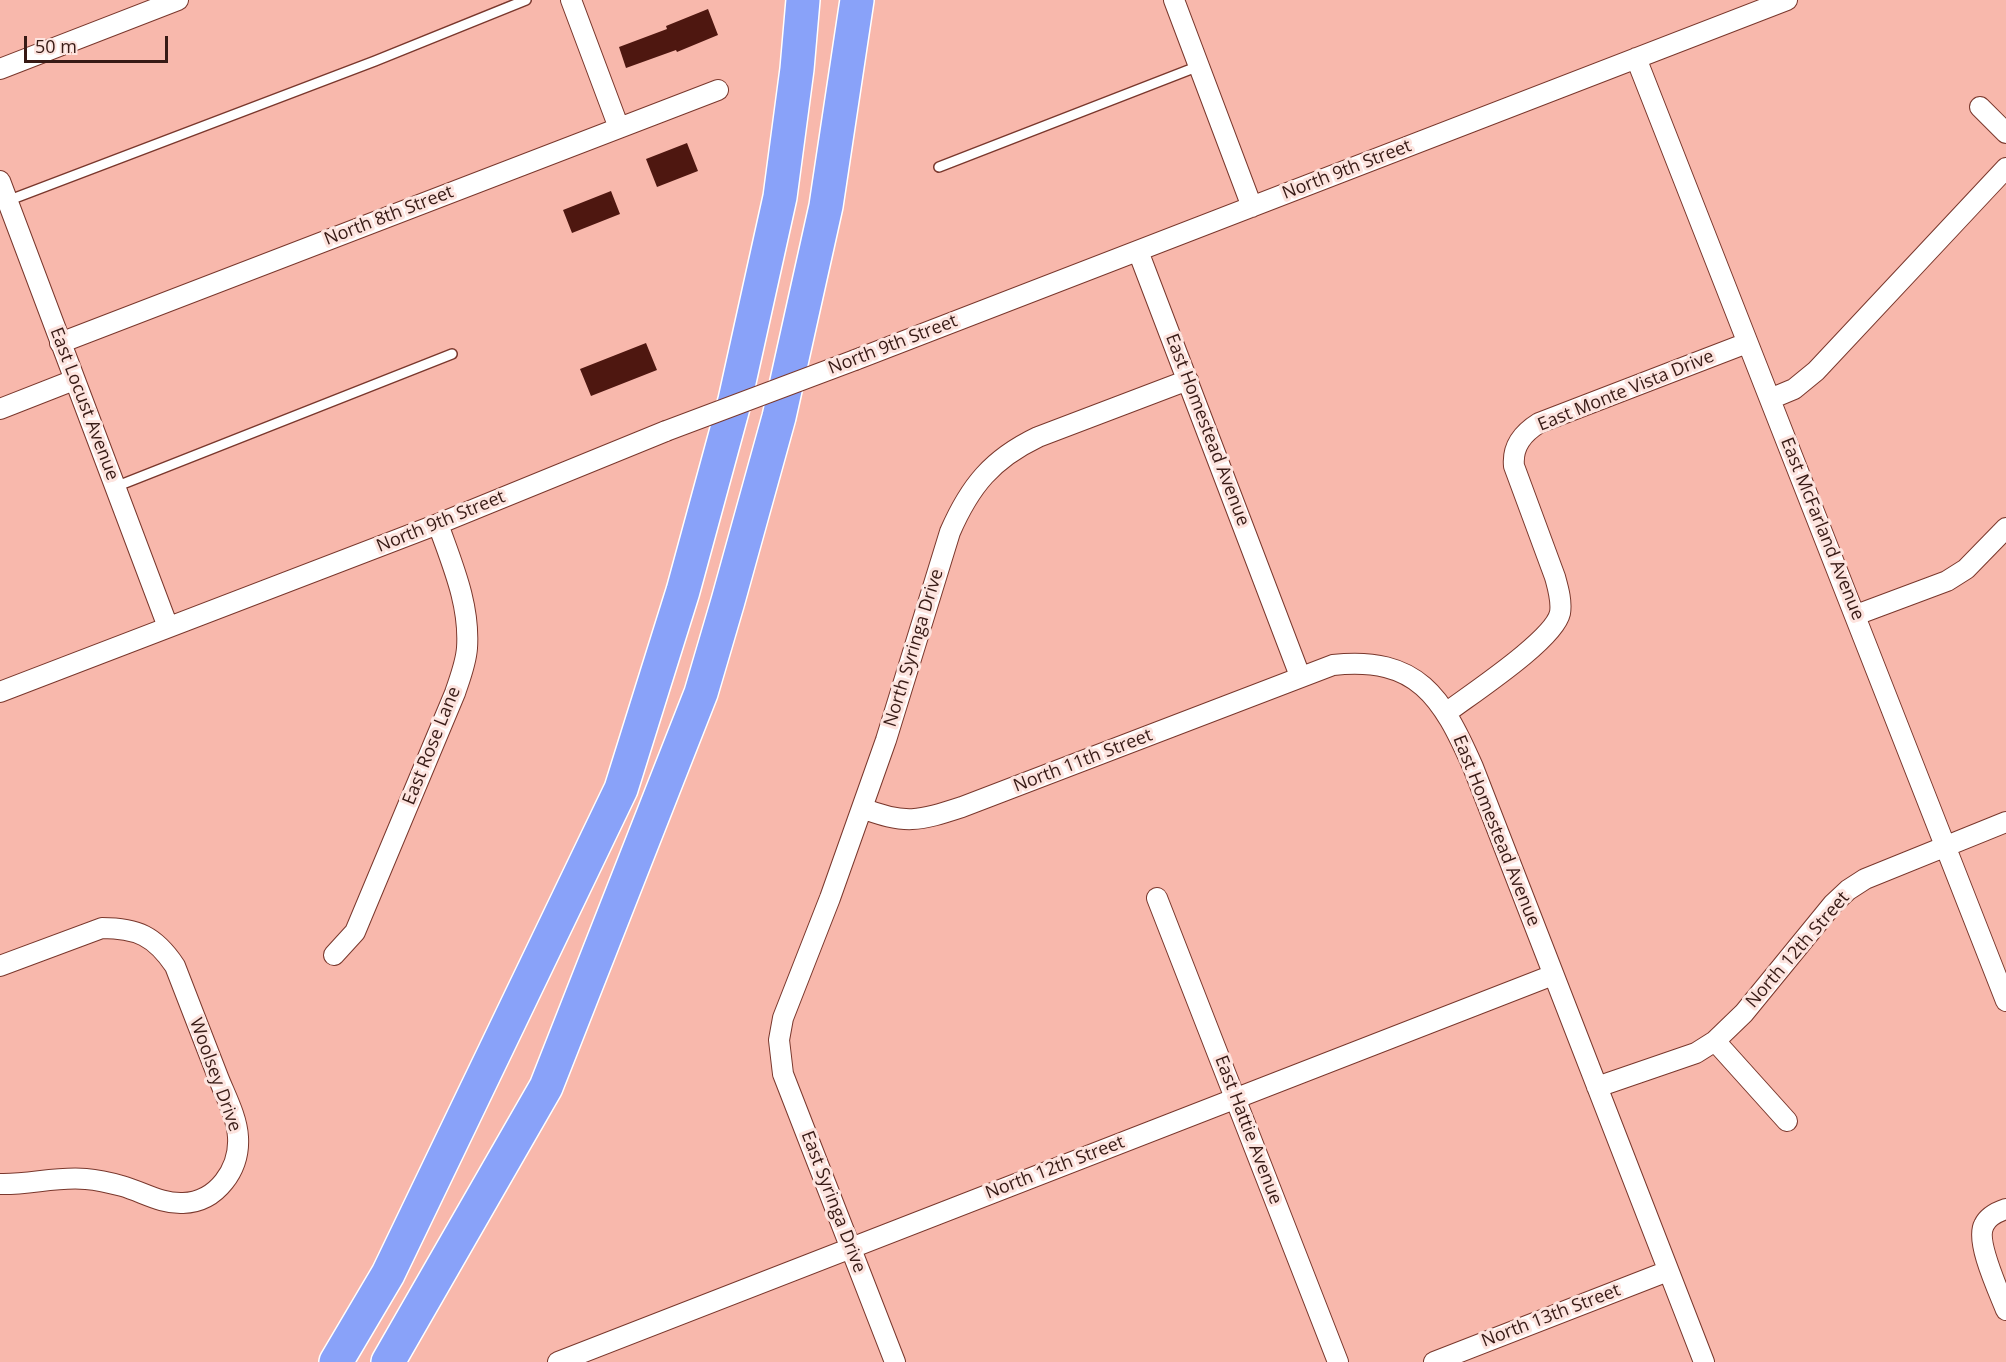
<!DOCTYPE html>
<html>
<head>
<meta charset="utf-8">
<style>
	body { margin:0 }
	#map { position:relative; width:2006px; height:1362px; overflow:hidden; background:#f8b8ac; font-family:"Open Sans",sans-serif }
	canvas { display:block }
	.scale { position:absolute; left:24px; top:36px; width:144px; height:27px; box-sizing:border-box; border:3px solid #371a15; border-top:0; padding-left:8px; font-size:18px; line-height:21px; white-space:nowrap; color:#371a15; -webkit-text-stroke:4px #fde4df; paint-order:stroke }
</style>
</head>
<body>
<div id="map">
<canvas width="2006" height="1362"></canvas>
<div class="scale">50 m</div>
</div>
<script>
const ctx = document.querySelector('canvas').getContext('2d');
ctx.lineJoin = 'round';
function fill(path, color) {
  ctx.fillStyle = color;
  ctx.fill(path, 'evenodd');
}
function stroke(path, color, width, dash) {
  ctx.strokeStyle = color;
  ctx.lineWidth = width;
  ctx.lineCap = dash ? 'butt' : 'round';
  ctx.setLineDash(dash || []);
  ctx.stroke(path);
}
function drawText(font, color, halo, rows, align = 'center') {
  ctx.font = font + ' "Open Sans",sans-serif';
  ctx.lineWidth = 6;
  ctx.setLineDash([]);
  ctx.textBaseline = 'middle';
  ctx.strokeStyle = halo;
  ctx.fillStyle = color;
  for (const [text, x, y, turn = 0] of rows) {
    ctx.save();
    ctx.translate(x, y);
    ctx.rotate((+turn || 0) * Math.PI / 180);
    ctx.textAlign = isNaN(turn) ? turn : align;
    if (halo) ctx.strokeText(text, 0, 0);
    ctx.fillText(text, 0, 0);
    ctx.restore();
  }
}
const building = new Path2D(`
	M708,9L718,35L677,52L676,50L626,68L619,47L667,29L666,26Z
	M687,143L698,171L657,187L646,159Z
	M611,191L620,214L572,233L563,210Z
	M646,343L657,370L591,396L580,369Z`);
const lane = new Path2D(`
	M939,167L1199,66
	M7,201L375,61L526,0
	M115,487L452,354`);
const street = new Path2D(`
	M571,0L619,128
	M1174,0L1252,207
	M1636,58L2006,1001
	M0,69L178,0
	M1980,107L2006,133
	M0,181L168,627
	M1138,251L1300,676
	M60,343L718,90
	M855,360L1787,0
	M1770,399L1794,389L1816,371L2006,168
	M0,409L74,380
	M1856,615L1947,581L1966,569L2006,528
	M0,692L438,524L666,431
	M1446,713C1471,694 1554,640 1560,613C1562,601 1558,588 1555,577L1514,466C1512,446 1523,433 1539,423L1747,343
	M862,808C905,825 919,821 962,807L1333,665C1418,656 1442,697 1473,767L1704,1362
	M1157,898L1338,1362
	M334,955L355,932L455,693C460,678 466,663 467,648C470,604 452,564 438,524
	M0,966L102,928C137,928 155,936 175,966C189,1003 204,1040 218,1077C225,1095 237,1117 238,1137C240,1169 217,1202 183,1203C161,1204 143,1192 122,1186C111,1183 98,1180 86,1179C57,1176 29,1185 0,1184
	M1715,1041L1787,1121
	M1597,1087L1696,1053L1715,1041L1744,1013L1833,904L1848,890L1865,879L2006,822
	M2006,1209C1997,1212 1988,1216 1984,1225C1975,1241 1999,1292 2006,1310
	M558,1362L1553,975
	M895,1362L783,1074L779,1040L783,1018L830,898L886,740L950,532C970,486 992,459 1038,437L1188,380
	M1434,1362L1668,1271`);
const highway = new Path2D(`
	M336,1362L388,1274L621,789L683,591L735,400L780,197L797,69L803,0
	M388,1362L546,1087L701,693L728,601L779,417L826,206L857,0`);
const streetBridge = new Path2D(`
	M666,431L855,360`);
const streetNames = [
	["North 9th Street",1347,170,-21],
	["North 8th Street",389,216,-21],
	["North 9th Street",893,345,-21],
	["East Monte Vista Drive",1626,391,-22],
	["East Locust Avenue",84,404,69],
	["East Homestead Avenue",1207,430,69],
	["North 9th Street",441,522,-22],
	["East McFarland Avenue",1822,529,68],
	["North Syringa Drive",914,648,-73],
	["East Rose Lane",432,746,-68],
	["North 11th Street",1083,761,-21],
	["East Homestead Avenue",1496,831,68],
	["North 12th Street",1798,950,-49],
	["Woolsey Drive",215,1075,70],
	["East Hattie Avenue",1248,1130,69],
	["North 12th Street",1055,1168,-21],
	["East Syringa Drive",833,1202,69],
	["North 13th Street",1551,1316,-21]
];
fill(building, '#4e1710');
stroke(lane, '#79372c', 12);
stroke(street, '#79372c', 22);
stroke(highway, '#fff', 36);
stroke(lane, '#fff', 9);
stroke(street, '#fff', 20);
stroke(highway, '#89a2f9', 33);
stroke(streetBridge, '#79372c', 22, []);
stroke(streetBridge, '#fff', 20);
drawText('18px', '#371a15', '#fde4df', streetNames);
</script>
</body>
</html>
